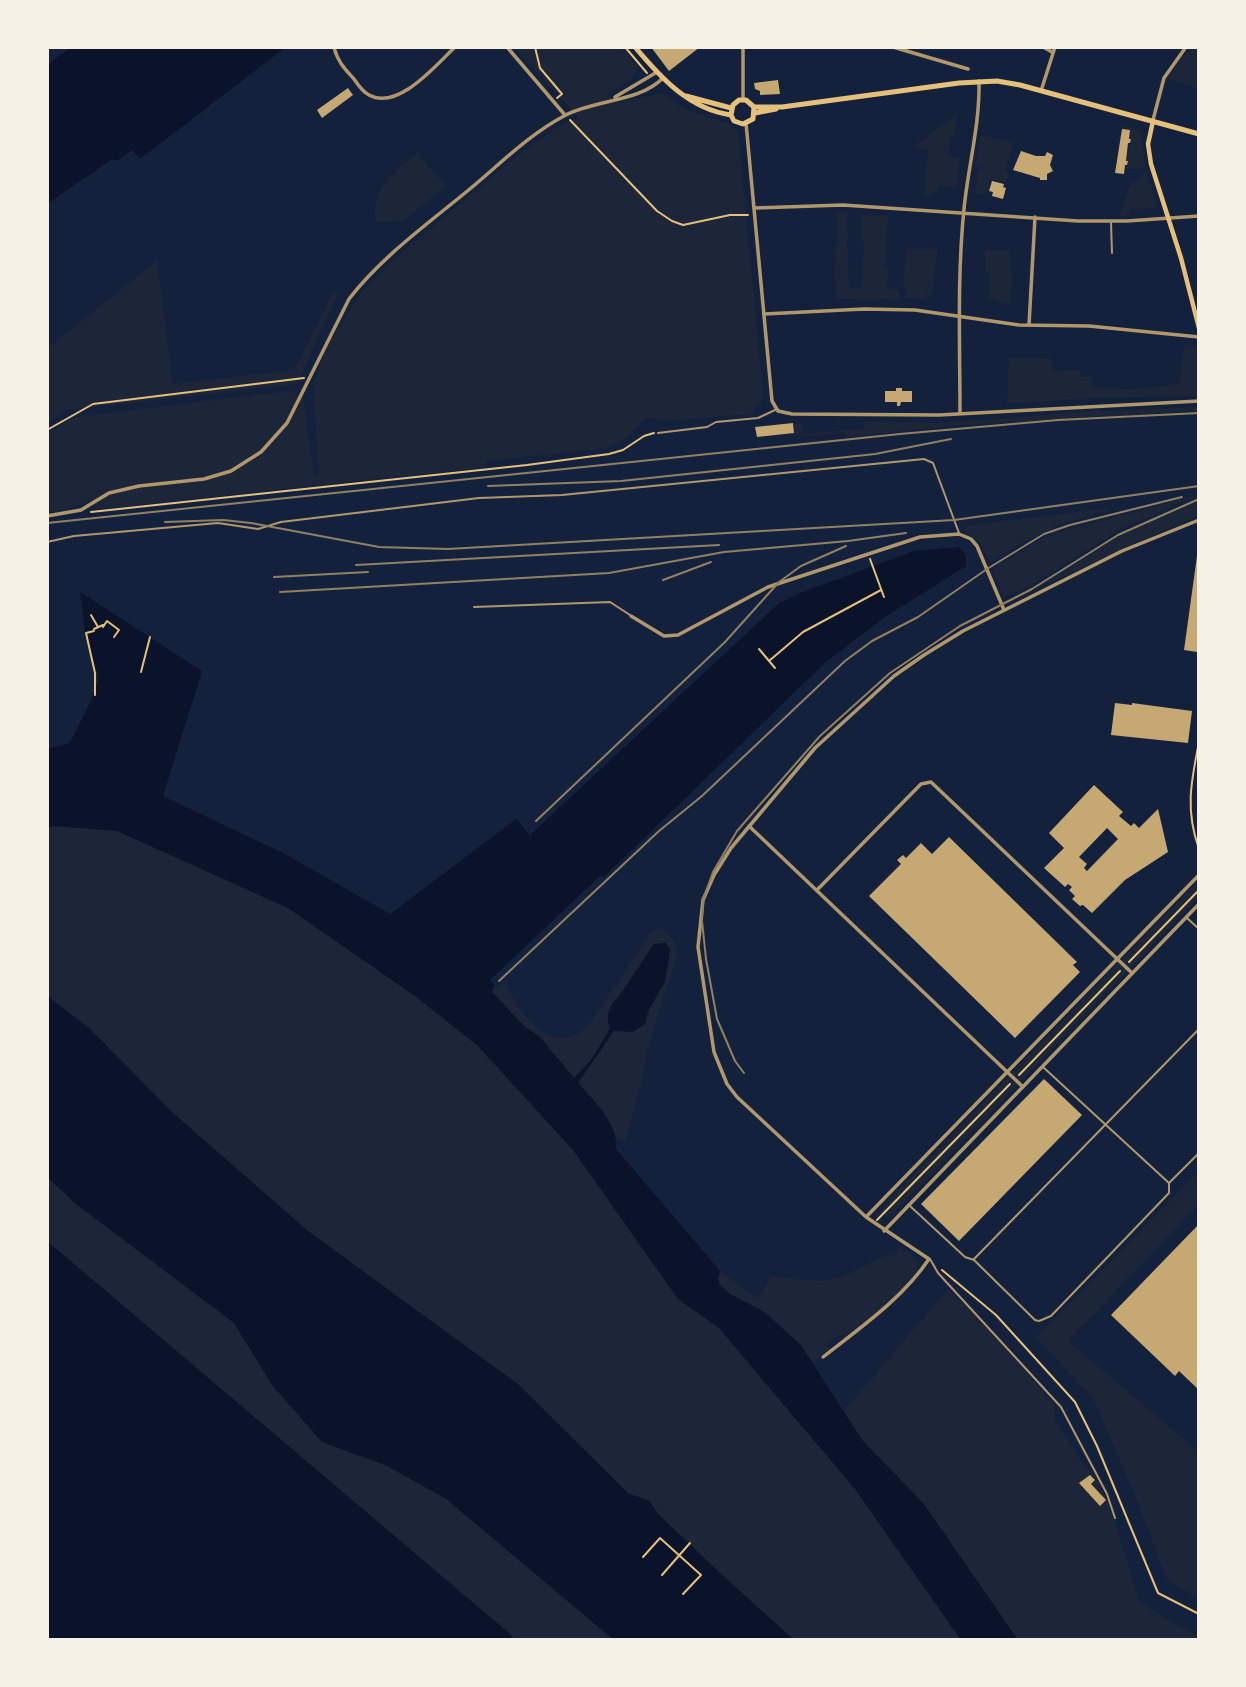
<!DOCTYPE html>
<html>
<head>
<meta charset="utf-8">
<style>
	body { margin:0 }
	#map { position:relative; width:1246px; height:1687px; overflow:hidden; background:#14213d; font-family:"Zilla Slab",serif }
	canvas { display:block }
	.frame { position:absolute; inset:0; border:49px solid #f6f1e7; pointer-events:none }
</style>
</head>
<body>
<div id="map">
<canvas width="1246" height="1687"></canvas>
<div class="frame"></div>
</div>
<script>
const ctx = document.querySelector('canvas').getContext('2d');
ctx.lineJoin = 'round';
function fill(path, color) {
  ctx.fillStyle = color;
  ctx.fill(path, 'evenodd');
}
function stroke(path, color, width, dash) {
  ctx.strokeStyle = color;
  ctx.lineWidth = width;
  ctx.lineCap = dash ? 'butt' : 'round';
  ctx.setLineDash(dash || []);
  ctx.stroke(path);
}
const green = new Path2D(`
	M514,47H622L638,68L632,79L608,93L612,103L661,94L689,111L728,123L738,131L763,394L760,405L754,408V414L667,421L647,417L624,440L607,448L486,461V467L98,509L89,502L56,512L47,510V433L75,417L290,391L303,397L314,475H319L313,384L327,346L360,294L386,266L505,166L555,128L578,117Z
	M1192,47H1199V89L1168,79L1179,61Z
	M957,114L955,136H950L948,156L960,158L957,187L938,186L937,192H934L933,195L924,194L928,150L916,148V145Z
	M1122,125L1141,132L1146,168L1125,169L1127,165C1127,156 1128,148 1131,140L1129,139L1130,130L1122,129Z
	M981,135L1013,143L1005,172L1009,174L1006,182L991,179L987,194L975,193L978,170L983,168L975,166Z
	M417,153L446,186L403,221L377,222C369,189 394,172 417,153Z
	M1146,171L1158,207L1130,210L1129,216L1119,217L1130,186Z
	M837,212H847L849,288H862L864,242L861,241V215L888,216L885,268L889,269L887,288L900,290L899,300L837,299L834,270L836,269L835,245H839Z
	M906,249L937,250L932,295H926V299L906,298V287L903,286Z
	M985,250H1010V269L1012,270L1011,304L989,299V273L985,272Z
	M157,261L173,384L294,370L334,291L339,292L297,384L67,410L47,423V345L49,347Z
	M1185,344L1195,346L1199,351V396L1089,398L1007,404L1009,358L1050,359L1054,371L1080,370L1081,377H1093L1091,386L1120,389L1169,386L1177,385L1179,382Z
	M1199,407V411L963,425L846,437L845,432L801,437V435H795L793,423L802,424V434L865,429L864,421L940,423L1083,412Z
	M1198,495L1119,530L1028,587L1004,597L992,569L1040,540L1066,530Z
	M1199,501V515L1036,589L1118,537Z
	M1108,508V511C1064,520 1028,538 990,562L980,542L966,532L964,526Z
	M54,826L117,831L288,908L415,996L478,1046L573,1150L678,1299L719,1328L855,1489L961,1640H794L719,1572L660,1516L649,1501L628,1493L519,1385L308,1231L173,1113L89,1028L47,996V828Z
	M1199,880V897L893,1214L887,1217L881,1213L884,1205Z
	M659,929C674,935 676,941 677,957L647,1050L641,1085L625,1141L617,1138L602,1110L578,1082L614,1030L645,1024C650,1002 680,966 666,943L654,944C636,969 618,993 608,1022L611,1028L592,1059L574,1078L540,1037L523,1025L492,992L494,985L497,987L504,982C517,1004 536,1041 567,1038C575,1038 584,1029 590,1023L652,931Z
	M1199,1171V1204L1068,1341L1199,1452V1597L1175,1585L1165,1575L1139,1505L1099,1411L1091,1396L1036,1337Z
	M47,1177L76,1204L234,1323L272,1385L322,1442L385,1465L445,1498L614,1640H515L47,1241Z
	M899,1248L909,1252L918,1261C916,1288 866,1320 845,1336L841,1333L826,1345L829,1349L813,1363C800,1344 782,1324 763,1311C750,1302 731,1299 721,1286C717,1281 718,1277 720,1271L758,1299L771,1277L822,1281L847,1275L885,1256L894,1255Z
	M948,1289L976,1316L1055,1405V1421L1085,1467L1092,1471L1108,1500L1139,1600L1163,1618L1199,1636V1640H1018L924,1504L868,1447L843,1412Z`);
const water = new Path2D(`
	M71,47H286L140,159L132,150L118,160H111L47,204V65Z
	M959,547L966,555V566L885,617L827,661L604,877L601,875L490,980L494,985L492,992L523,1025L540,1037L574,1078L592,1059L610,1028C608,1022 607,1017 609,1011C611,1003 618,998 622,992C634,976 643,960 654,944L666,943L670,949L665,982L648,1011L645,1024L633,1032L614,1031L578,1083C593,1100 619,1124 616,1149L720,1271L718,1279L720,1285L730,1294L764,1312L801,1345L862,1440L924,1504L1018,1640H961L855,1489L719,1328L678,1299L573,1150L478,1046L415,996L288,908L117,831L54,826L47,828V749L70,743L91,701L99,677L86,640L80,592L202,671L163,796L285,854L390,914L516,819L530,835L778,604L797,594L914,551Z
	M47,996L89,1028L173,1113L308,1231L519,1385L628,1493L649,1501L660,1516L719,1572L794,1640H614L445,1498L385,1465L322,1442L272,1385L234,1323L76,1204L47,1177Z
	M47,1241L509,1633L515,1640H47Z`);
const building = new Path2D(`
	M651,47H700L669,71Z
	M778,80L780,94L760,95V91L755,89L754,83Z
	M348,88L353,95L322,118L317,110Z
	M1122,129L1130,130L1129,139H1131L1130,143H1128L1126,161H1128L1127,165H1125L1124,174L1115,173Z
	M1021,151L1036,156H1045L1047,152L1053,155L1050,165L1053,171L1047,174V180H1040V178L1013,170Z
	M992,181L1004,184L1003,187L1006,188L1003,199L992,196L993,192L989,191Z
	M896,388H902V391H912V402H901L900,406H897V402H885V391H896Z
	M793,423L794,433L757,437L755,427Z
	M1197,556H1199L1197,652L1184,650Z
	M1115,703L1132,705V703L1192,711L1188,743L1111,735Z
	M1094,785L1123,812L1119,816L1131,826L1134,823L1139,828L1158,809L1168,852L1125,880L1092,913L1083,905L1080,906L1072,899L1075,896L1069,890L1072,887L1068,884L1065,887L1044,868L1064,848L1049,833ZM1107,828L1118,839L1087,871L1084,868L1087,864L1079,857Z
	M949,837L1077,962L1073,965L1080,972L1015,1038L869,896L901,864L897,860L903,855L906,858L921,843L932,854Z
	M1044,1079L1082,1115L959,1241L921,1204Z
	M1199,1224V1390L1179,1371L1175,1376L1111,1315Z
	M1090,1475L1095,1480L1091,1484L1106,1500L1100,1506L1079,1483Z`);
const path = new Path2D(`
	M535,47L540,68L562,94L557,98
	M625,47L647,73
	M570,120L657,211L672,221L683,225L730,215H748
	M47,430L93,404L304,378
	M91,512L527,465L609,454L623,450L644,436L654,433
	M870,559L884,597
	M91,615L98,627
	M103,627L107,621L119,630L114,637
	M94,629L103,625
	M94,631L86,633L95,673V695
	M759,649L775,668
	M769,661L803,632L881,590
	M141,672L150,637
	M1199,742C1191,782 1185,810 1199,849
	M1129,962L1199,890
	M1019,1075L1120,971
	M877,1220L1010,1084
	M942,1270L996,1315L1075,1402L1097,1446L1158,1593L1199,1614
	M643,1557L660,1538L701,1575L683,1594
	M662,1575L690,1543`);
const service = new Path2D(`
	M1111,223L1112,253
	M658,433L707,427L716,422L758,418L775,410
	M47,542L74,536L218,523L258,529L281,522L479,498L562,495L924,459L933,463L959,533
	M474,607L610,602L630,615
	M1187,918L1199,929
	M1043,1067L1169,1183L1199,1153
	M910,1206L965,1257L974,1260L1035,1320L1039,1321L1051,1316L1169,1193V1183
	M930,1259L938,1273L1061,1407L1107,1494L1115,1518
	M974,1259L1199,1029`);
const minor = new Path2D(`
	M334,47C337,61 345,69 354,79C358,85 363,92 369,95C398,111 436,65 455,47
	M507,47L565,115
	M893,47L968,69
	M1043,47L1052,52
	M1041,91L1055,47
	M615,97L657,72
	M743,99V47
	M1153,120L1164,78L1186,47
	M746,123L772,401L778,411L792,414L939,415L1199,401
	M755,208L843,205L1078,221H1127L1199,216
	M764,314L864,309L915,310L1019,325L1089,326L1199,337
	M1029,325L1035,217
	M960,414C960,346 957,277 964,209C968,167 980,125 979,81
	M47,516L81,510L109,493L139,486L204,479L231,471L261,452L287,423L349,299C382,256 429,223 471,188C501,163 530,134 564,116C595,99 638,103 663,78
	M631,616L664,636L678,635L768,587L920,537L959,534L971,539L977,546L1004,610
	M749,826L1023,1087
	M817,890L921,784L931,782L1132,973
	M866,1217L1199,875
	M884,1231L1199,904
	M823,1357C861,1327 902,1299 929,1259L866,1217L737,1097L727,1084L714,1052L698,947L703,900L714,875L731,848L815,748L894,676L924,655L963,631L1122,551L1199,520`);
const secondary = new Path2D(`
	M1153,121L1148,144L1151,164L1181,258L1199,328`);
const primary = new Path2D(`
	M635,47C661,78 689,109 731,115L734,121L743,124L753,119L754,107L746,100H739L733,105L731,115
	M686,96L731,108
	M754,107H782L959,83L997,81L1020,85L1199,134
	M755,113L776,109`);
const rail = new Path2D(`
	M488,486L621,481L875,454L951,439
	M165,522L223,520L251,523L379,547L448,549L954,520L1199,486
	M47,523L900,434L1058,420L1199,413
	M356,565L719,545
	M274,577L368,572
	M663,580L711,562
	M280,592L609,573L724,552L848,541L906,533
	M536,821L725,642L779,582L801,566L846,546
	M499,981L659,831L702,796L845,661L872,641L918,617L987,569L1044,534L1070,525L1182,497
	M744,1073L735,1061L717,1019L706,959L702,921L703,900L713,872L737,831L820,736L890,673L960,626L1032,589L1118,535L1199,499`);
fill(green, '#1d2539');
fill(water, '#0b132b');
fill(building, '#c6a872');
stroke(path, '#e5c07b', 2);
stroke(service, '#b1986c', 2);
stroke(minor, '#b1986c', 3.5);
stroke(secondary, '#e5c07b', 4.5);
stroke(primary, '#e5c07b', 5);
stroke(rail, '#918062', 2);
</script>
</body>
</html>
